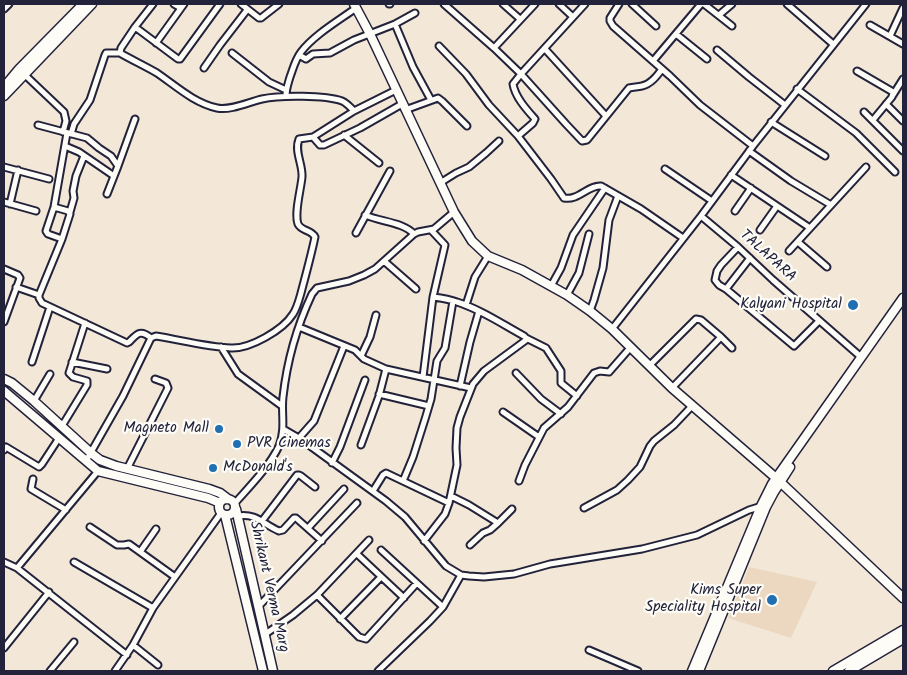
<!DOCTYPE html>
<html>
<head>
<meta charset="utf-8">
<style>
	body { margin:0 }
	#map { position:relative; width:907px; height:675px; overflow:hidden; background:#f3e7d7; font-family:Kalam,sans-serif }
	canvas { display:block }
	.frame { position:absolute; inset:0; border:5px solid #22223b; pointer-events:none }
</style>
</head>
<body>
<div id="map">
<canvas width="907" height="675"></canvas>
<div class="frame"></div>
</div>
<script>
const ctx = document.querySelector('canvas').getContext('2d');
ctx.lineJoin = 'round';
function fill(path, color) {
  ctx.fillStyle = color;
  ctx.fill(path, 'evenodd');
}
function stroke(path, color, width, dash) {
  ctx.strokeStyle = color;
  ctx.lineWidth = width;
  ctx.lineCap = dash ? 'butt' : 'round';
  ctx.setLineDash(dash || []);
  ctx.stroke(path);
}
function drawText(font, color, halo, rows, align = 'center') {
  ctx.font = font + ' Kalam,sans-serif';
  ctx.lineWidth = 4.5;
  ctx.setLineDash([]);
  ctx.textBaseline = 'middle';
  ctx.strokeStyle = halo;
  ctx.fillStyle = color;
  for (const [text, x, y, turn = 0] of rows) {
    ctx.save();
    ctx.translate(x, y);
    ctx.rotate((+turn || 0) * Math.PI / 180);
    ctx.textAlign = isNaN(turn) ? turn : align;
    if (halo) ctx.strokeText(text, 0, 0);
    ctx.fillText(text, 0, 0);
    ctx.restore();
  }
}
const built = new Path2D(`
	M749,567L817,582L791,638L728,618Z`);
const street = new Path2D(`
	M153,4L135,27L121,48L120,53C132,60 145,66 157,73C176,86 194,103 217,108C230,111 249,102 262,99C279,95 326,95 342,101C347,103 350,107 354,111
	M174,4L181,8
	M241,4L259,18H261L279,4
	M389,4H390
	M444,4L494,48L521,74L566,124L582,141L587,140L629,88C634,87 637,87 642,86C651,84 657,76 662,69
	M503,4L520,19
	M559,4L573,17
	M632,4L656,26
	M704,4L732,26
	M787,4L833,44
	M4,9L9,4
	M719,15L732,4
	M395,24L413,67L431,100
	M870,25L903,44
	M135,27L178,59H180L220,4
	M676,34L707,59
	M890,36L903,8
	M156,43L184,4
	M439,46L466,74L489,105L518,136L551,179L564,198C578,201 588,185 601,186L641,209L683,238
	M494,48L535,4
	M545,49L606,116
	M717,50L749,77L785,105
	M232,53L269,82L286,90
	M299,55L306,59L313,54L330,53L354,40L395,24L415,13
	M653,61L701,4
	M204,68L220,45L247,10
	M857,71L893,92L892,97L873,120
	M24,74L64,112L66,121L63,132
	M797,89L856,133L895,172
	M893,95L903,79
	M286,96C286,89 288,84 290,77C293,69 295,60 301,52C314,35 338,21 356,8
	M886,104L903,121
	M405,110L438,98L442,101L467,126
	M864,112L903,151
	M771,122L825,156
	M38,125L87,138L99,148L111,156L118,166L135,119
	M71,134L74,124L90,100L105,55L106,53H120
	M344,135L379,163
	M518,136L533,123L535,119C527,110 515,97 513,84L521,74L585,4
	M313,137L320,145H324L360,128L402,104
	M65,146L79,152L114,176
	M753,146L866,4
	M749,151L791,181L831,205
	M4,167L49,179
	M665,169L712,201
	M731,175L810,228
	M440,183L456,173L469,167L486,153L499,141
	M107,194L118,166
	M4,202L36,211
	M10,204L18,170
	M54,207L68,211L70,214L62,239L39,295V298L42,303L127,343L129,342C137,334 140,329 151,338L156,336C181,340 206,347 231,348C250,349 283,330 293,314C297,308 299,300 301,293C306,274 311,256 315,237C312,230 301,231 298,224C294,213 301,189 302,177C303,165 294,151 299,139L313,137L354,111L396,90
	M735,211L751,188
	M70,212L74,198L73,191L76,176L84,156
	M365,215C381,222 403,222 414,234
	M701,216L738,247L773,280L861,357
	M760,230L777,206
	M356,233L390,171
	M62,239L48,234L46,231L54,207L67,133
	M798,242L827,267
	M738,247L721,265L717,271L715,280L719,285L726,289L794,346L819,321
	M789,251L866,167
	M384,261L416,289
	M4,269L18,275L20,278L4,322
	M551,286L561,268L573,235L605,188
	M16,287L39,295
	M726,289L750,258
	M567,295L579,273L589,234
	M466,305L475,277L488,256
	M590,311L594,300L603,268L609,220L618,196
	M299,327L355,350L364,359L386,369L471,388
	M612,329L701,216L753,146L700,105L670,76L613,26L610,21V18L619,4
	M721,337L732,348
	M526,338L546,348L561,371V383L577,396
	M221,347L238,374L282,406
	M361,356L370,337L376,315
	M32,362L50,307
	M72,362L107,369
	M649,366L696,319L701,320L721,337L672,388
	M516,373L541,399L561,414
	M423,377L433,297L445,245L431,230
	M460,386L470,342L479,311
	M379,394L429,406
	M34,401L50,374
	M503,412L539,437
	M62,426L87,385V381L73,377L69,373L85,323
	M283,429L302,440L386,501L405,517L446,566L461,575L469,576L484,577L514,574L550,564L642,549L697,535L749,510L762,506
	M299,438L314,421L344,346
	M361,445L379,396L386,369
	M4,450L6,447L39,467L42,464L59,438
	M86,461L123,396L151,338
	M332,463L340,447L365,380
	M127,469L168,388L166,383L155,379
	M33,479L31,489L66,510
	M403,481L413,457L426,416L431,399L437,361L445,348L453,301
	M519,481L525,465L544,428L568,407L594,373L600,371L609,372L630,348
	M373,491L383,475L386,473L449,503
	M451,496L469,505L498,523L512,509
	M235,503C250,486 269,467 279,446C286,429 281,413 283,397C287,361 297,326 312,294L317,288L349,281L364,275L375,269L414,234L418,232L434,229L454,212
	M584,508L617,490L628,480L640,467L650,446L654,441L674,425L692,406
	M237,516C258,513 262,524 279,531L283,530L294,518H296L322,541
	M262,521L297,475H299L301,476L315,487
	M90,527L117,545H124L129,544L175,577
	M308,528L344,489
	M424,541L445,514L449,503L457,465L456,448L457,428L460,417L473,384L484,371L522,343L526,340V338L524,336C502,324 480,309 457,302C449,299 441,298 433,297
	M470,545L483,533L490,530L498,523
	M381,550L443,607
	M140,552L156,529
	M357,554L404,598
	M4,562L17,568L98,471
	M74,562L153,608
	M17,568L127,655
	M317,595L359,637L366,639L417,583
	M258,607L357,503
	M340,619L381,577
	M264,635L293,615L317,595L369,540
	M133,645L158,665
	M4,648L49,592
	M589,650L638,671
	M50,671L74,642
	M115,671L133,645L153,608L221,513
	M378,671L430,621L443,607L461,575`);
const secondary = new Path2D(`
	M354,4L370,34L454,212L472,241L488,256L522,270L567,295L590,311L612,329L672,388L776,478L903,598
	M4,87L19,69L83,4
	M4,96L92,4
	M4,379L12,383L34,401L91,453L100,460L116,466L209,489L220,493L228,499
	M4,391L98,471L208,498L220,503
	M219 507a8 8 0 1 1 16 0a8 8 0 1 1-16 0Z
	M236,509L273,671
	M225,515L263,671
	M692,671L761,506L772,484L903,298
	M699,671L766,507L774,492L790,467
	M833,671L903,630
	M849,671L903,639`);
const markers = [
	[853,305,6,"#1f6fb2"],
	[219,429,5,"#1f6fb2"],
	[237,444,5,"#1f6fb2"],
	[213,468,5,"#1f6fb2"],
	[772,600,6,"#1f6fb2"]
];
const streetNames = [
	["TALAPARA",767,257,42],
	["Shrikant Verma Marg",268,587,77]
];
const poiNames = [
	["Kalyani Hospital",842,305],
	["Magneto Mall",209,429],
	["PVR Cinemas",247,444,"left"],
	["McDonald's",223,468,"left"],
	["Kims Super",761,591],
	["Speciality Hospital",761,608]
];
fill(built, '#ecd8c0');
stroke(street, '#22223b', 9);
stroke(secondary, '#22223b', 11);
stroke(street, '#fdfcf7', 5);
stroke(secondary, '#fdfcf7', 8);
for (const [x, y, r, color] of markers) {
  const dot = new Path2D();
  dot.arc(x, y, r, 0, 2 * Math.PI);
  ctx.fillStyle = color;
  ctx.fill(dot);
  stroke(dot, '#fdfcf7', 2);
}
drawText('15px', '#22223b', '#fdfcf7', streetNames);
drawText('15px', '#22223b', '#fdfcf7', poiNames, 'right');
</script>
</body>
</html>
